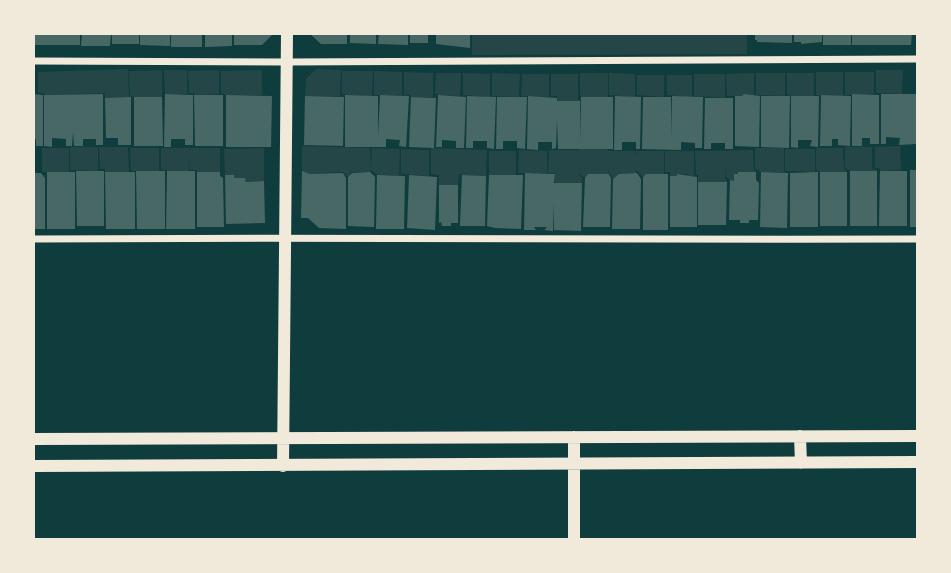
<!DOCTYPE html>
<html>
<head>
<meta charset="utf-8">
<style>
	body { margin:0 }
	#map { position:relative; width:951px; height:573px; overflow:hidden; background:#0f3d3e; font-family:Figtree,sans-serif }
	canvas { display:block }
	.frame { position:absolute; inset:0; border:35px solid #f1e9da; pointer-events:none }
</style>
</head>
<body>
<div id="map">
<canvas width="951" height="573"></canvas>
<div class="frame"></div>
</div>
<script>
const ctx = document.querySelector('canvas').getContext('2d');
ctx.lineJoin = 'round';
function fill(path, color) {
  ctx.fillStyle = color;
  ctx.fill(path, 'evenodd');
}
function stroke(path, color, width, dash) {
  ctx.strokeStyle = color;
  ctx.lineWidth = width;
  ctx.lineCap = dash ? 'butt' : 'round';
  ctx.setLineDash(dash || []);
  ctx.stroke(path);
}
const green = new Path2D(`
	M472,33H747V54L472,55Z
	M128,69L129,97L105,98V93L44,95V93H38V72Z
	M316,69L341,70L340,96H305L306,79Z
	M162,70V97H134L130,96L129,71Z
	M164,70H187V94H165Z
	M219,70V94L194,95V93H189L188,71Z
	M262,70V95H226L221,93V71Z
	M876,70H903L902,94L876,93Z
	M342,71H373L372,96L345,95L342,94Z
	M374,71L402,72V95H374Z
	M404,72L433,73V97H411L410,95H404Z
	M816,72H843V96L816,95Z
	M845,72H874V94L845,95Z
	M436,73H461L460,96L438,95L435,94Z
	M463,73L490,74V97L463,95Z
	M492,73L520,74L519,97L492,96Z
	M580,73H608V97H581L580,95Z
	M609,73L635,74V97L609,95Z
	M754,73V96L748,94L742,96H727L726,74Z
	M756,73H785V96L756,95Z
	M787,73H814V96H791L787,94Z
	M522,74H549V97L521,96Z
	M551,74H578V99L580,101H558L557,96H551Z
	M694,74H725V98L694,96Z
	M637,75H664V97L637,95Z
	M667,75H692V97L667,95Z
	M302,146L370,148L371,169L372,148L400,149L399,175H377L371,170L370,172H351L348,177L343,172L310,174L302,171Z
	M900,146L901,170L880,171V168H875V147Z
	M70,147H98V171L70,170Z
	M99,147H128L129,172H105V169H100Z
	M845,147H872V168L877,171H850L845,168Z
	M42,148H69V172H42Z
	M130,148H159V171H131Z
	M161,148H220V172H197L196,170H190L189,160V171H167L166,170H161Z
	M264,148V181L246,182L245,178H234V175H225L224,149Z
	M431,148L487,150L486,176L462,175L459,174L458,185H439V175L431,174Z
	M755,148H784V172H761L755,169Z
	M816,148H843L844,169L847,172H820L816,169Z
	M401,149L429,150V176L401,174Z
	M579,149H607L608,151H635L636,156V151H664V174H646L643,177L636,170V173L619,174L613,179L608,171L607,174H589L585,178L578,173V174L582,178V183H555V173H548L549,150H578Z
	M785,149H815V172L785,171Z
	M519,150L547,151V173H518Z
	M753,150L754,170L756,172H739L738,174L734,175V181L730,180L726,177L725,164V178L727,182H698V175H696L695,151Z
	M489,151H516V175H489Z
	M665,151H694V176H690L687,174H678L677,176H670V172H665Z`);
const building = new Path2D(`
	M33,33H80V45H33Z
	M82,33H111L110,46H81Z
	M112,33H139V44H112Z
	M140,33H170V46L140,45Z
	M171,33H202V47H171Z
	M205,33H232V46L205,47Z
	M234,33H274L262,45H234Z
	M309,33H347V44H321Z
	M350,33H376V44L350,43Z
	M379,33H408V45L378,44Z
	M410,33H428V43H410Z
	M436,33H470V48L436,44Z
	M755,33H792V43L757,42V40H755Z
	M794,33H822V42L801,44V42H794Z
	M823,33H851V45H823Z
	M852,33H912L911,45H852Z
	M33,94L43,95V146H36V139H33Z
	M103,94V145H96V139H83V146H74L73,132L72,146H66V139L52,138V147L44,146V95Z
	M165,94L193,95V145H185V139H171V147H164Z
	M744,94L760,96L759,147L735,146V96H742Z
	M852,94L879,95V144H870V138H862V146H852Z
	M881,94H918V137H916V144L899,145L900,138L886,137V144H881Z
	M194,95H223V146H195Z
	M226,95L272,96L271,147H226Z
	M345,95L378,96V137L380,95L409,96L406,147L399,146L400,140L386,139V147H345Z
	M438,95L466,97L464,148H456V141L442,140V147H436Z
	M821,95L851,96L850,146L838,145V139H832V146H820Z
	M305,96L344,97L343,146L304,145Z
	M467,96L496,97L494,149L487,148V141H473V148H466Z
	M528,96L557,98V101H580V144L581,97H613V149H558L557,120L556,148L552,149V142H538V150L527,149Z
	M615,96L641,97L640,149H636V142H622V150H614Z
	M672,96L703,97L702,148H695V143L681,142V150L642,149L643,97H671V139Z
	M761,96H790L789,148L761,147Z
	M791,96H819L818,147L810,146L812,140H798V148L791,147Z
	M129,97H131V145H118V138H106L105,98Z
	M134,97H162L163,146H134Z
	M411,97L436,98L434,148L409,147Z
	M497,97H527L525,149L517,148V141H503V149H496Z
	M705,98H733V149H725V143H711V149H704Z
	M910,170H918V227H910Z
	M76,171H104V226H77Z
	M136,171H165V229H137Z
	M167,171H195V229H166Z
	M302,171L310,174L343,173L346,178V229L319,228L308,218H301Z
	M850,171H877V226H850Z
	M880,171H907V226H879Z
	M47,172H75V229H47Z
	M105,172H135V229H106Z
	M197,172H220V176L223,178L224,227H197Z
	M370,172L375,177L374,227L348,226V177L352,173Z
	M738,172H756V180L759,183L758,220H749V223H740V220H729L730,180L734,181V174H738Z
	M761,172L788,173L787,228L760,227Z
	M818,172V227H790V173Z
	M820,172H847V226H820Z
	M33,173H41L45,178V229H33Z
	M525,173L555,174L554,183H582L581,231L554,230V203L553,231L544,230L547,227H534L536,230H524Z
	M608,173L611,178L610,227H583L585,178L588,174H607Z
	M637,173L641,179L640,229H612L613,179L619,174Z
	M646,174H668V230H643V177Z
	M677,174L697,177V227H670V176H677Z
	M225,175H234V178H245L246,182L264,181L265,223L226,224Z
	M377,175L405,176L404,229H376Z
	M409,175L437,177L435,230L407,228Z
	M462,175L486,176L485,226H460Z
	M489,175H523L521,229L495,228L487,226Z
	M698,182H727L726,225H698Z
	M439,185H458V223H451V226H442L441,222L439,223Z`);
const minor = new Path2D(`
	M33,61L287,62L918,59
	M33,239C328,237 623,240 918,239`);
const tertiary = new Path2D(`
	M800,436L801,463
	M574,437V540
	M33,439L918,436
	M33,466L918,462
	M283,466L287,33`);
fill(green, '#244646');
fill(building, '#486865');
stroke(minor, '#f1e9da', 7);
stroke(tertiary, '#f1e9da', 12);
</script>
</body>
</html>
